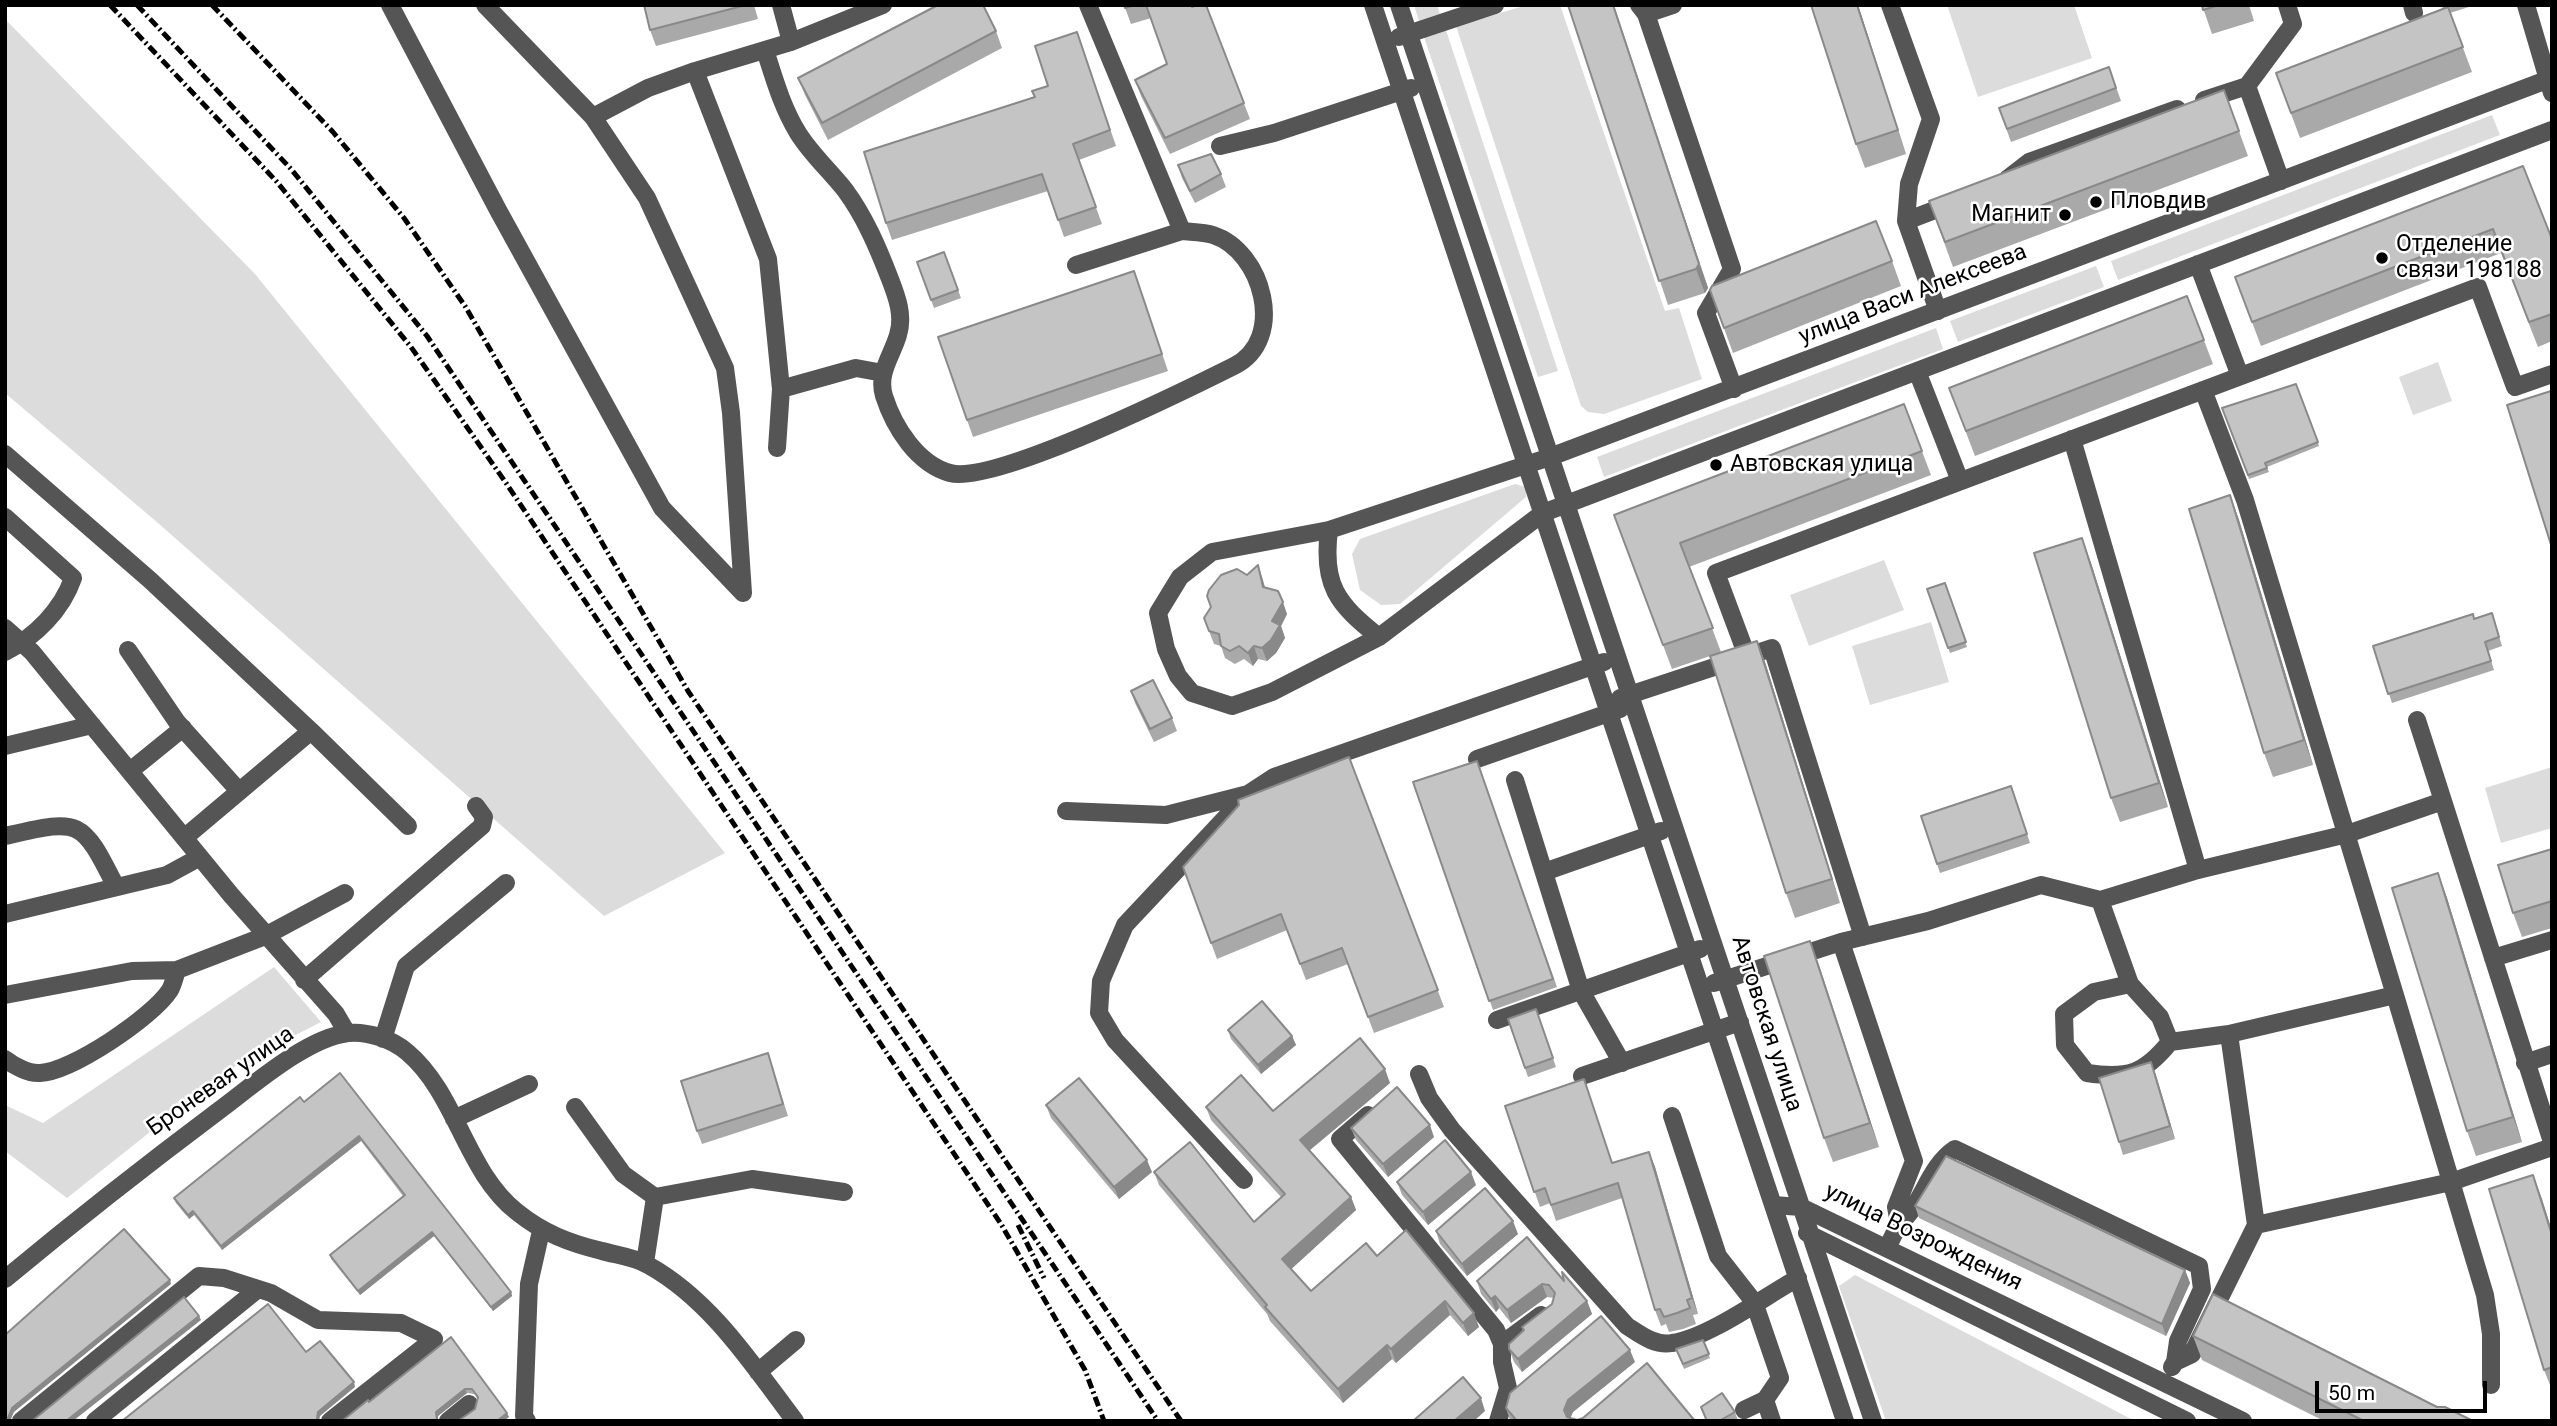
<!DOCTYPE html>
<html>
<head>
<meta charset="utf-8">
<style>
	body { margin:0 }
	#map { position:relative; width:2557px; height:1426px; overflow:hidden; background:#fff; font-family:Roboto,sans-serif }
	canvas { display:block }
	.frame { position:absolute; inset:0; border:7px solid #000; pointer-events:none }
	.scale { position:absolute; left:2315px; top:1381px; width:172px; height:32px; box-sizing:border-box; border:4px solid #000; border-top:0; padding-left:9px; font-size:21px; line-height:24px; white-space:nowrap; color:#000; -webkit-text-stroke:5px #fff; paint-order:stroke }
</style>
</head>
<body>
<div id="map">
<canvas width="2557" height="1426"></canvas>
<div class="frame"></div>
<div class="scale">50 m</div>
</div>
<script>
const ctx = document.querySelector('canvas').getContext('2d');
ctx.lineJoin = 'round';
function fill(path, color) {
  ctx.fillStyle = color;
  ctx.fill(path, 'evenodd');
}
function stroke(path, color, width, dash) {
  ctx.strokeStyle = color;
  ctx.lineWidth = width;
  ctx.lineCap = dash ? 'butt' : 'round';
  ctx.setLineDash(dash || []);
  ctx.stroke(path);
}
function drawText(font, color, halo, rows, align = 'center') {
  ctx.font = font + ' Roboto,sans-serif';
  ctx.lineWidth = 5;
  ctx.setLineDash([]);
  ctx.textBaseline = 'middle';
  ctx.strokeStyle = halo;
  ctx.fillStyle = color;
  for (const [text, x, y, turn = 0] of rows) {
    ctx.save();
    ctx.translate(x, y);
    ctx.rotate((+turn || 0) * Math.PI / 180);
    ctx.textAlign = isNaN(turn) ? turn : align;
    if (halo) ctx.strokeText(text, 0, 0);
    ctx.fillText(text, 0, 0);
    ctx.restore();
  }
}
const green = new Path2D(`
	M1414,5H1437L1440,14L1419,21Z
	M1527,5H1560L1665,311L1679,308L1702,379L1604,414L1588,412L1581,406L1456,26Z
	M1947,5H2074L2092,58L1978,97Z
	M5,19L255,274L725,853L604,916L158,523L5,393Z
	M1446,30L1558,371L1538,377L1424,37Z
	M2492,115L2500,135L2118,280L2111,261Z
	M2096,266L2104,287L1958,342L1950,321Z
	M1936,328L1943,349L1604,477L1597,457Z
	M2438,362L2452,401L2413,415L2399,377Z
	M1515,484L1526,487V497L1400,604L1381,605L1360,590L1352,554L1360,539Z
	M1884,560L1904,610L1809,646L1790,595Z
	M1931,622L1949,682L1870,705L1852,646Z
	M2552,767V828L2501,843L2485,788Z
	M274,967L321,1022L228,1070L67,1198L5,1151V1105L43,1123Z
	M1855,1275L2135,1421H1886L1839,1286Z`);
const minor = new Path2D(`
	M390,5L498,210L662,508L743,593
	M485,5L593,117L648,88L695,71
	M781,5L791,42
	M1373,5L1845,1421
	M1399,5L1873,1421
	M1639,5L1646,14L1732,269L1706,313L1734,389
	M1890,5L1931,119L1909,184L1906,221L1938,311
	M2412,5L2414,13
	M2526,5L2552,93
	M1646,14L1673,5
	M1399,37L1495,5
	M765,50C774,78 782,107 798,133C811,154 830,171 845,190C865,217 878,248 890,279C897,297 904,316 898,335C892,356 877,373 884,396C894,427 917,464 950,473C994,485 1186,390 1234,366C1287,340 1263,251 1213,235C1204,232 1191,232 1182,231L1088,5
	M2552,78L1550,457L1329,530L1212,552L1180,577L1158,613L1166,649L1178,676L1192,693L1232,706L1272,692L1379,637L1543,513L2552,130
	M2247,86L2293,24L2287,5
	M2204,100L2247,86L2281,181
	M593,117L647,198L725,368L731,413L743,593
	M1220,146L1274,133L1411,88
	M2007,179L2029,162L2177,109
	M1906,221L1953,203
	M2198,264L2240,376
	M1076,265L1182,231
	M1917,371L1960,481
	M781,389L856,368L883,373
	M2203,390L2245,500L2395,995
	M2072,439L2198,870
	M777,448L781,389L768,259L695,71L791,42L883,5
	M5,454L150,580L311,731L184,838
	M5,517L73,578C62,610 35,637 5,652
	M1329,530C1322,585 1337,604 1379,637
	M5,628L32,652L231,895L336,1014L347,1033
	M128,650L177,722L239,791
	M1747,656L1716,573L2478,287L2515,387L2552,374
	M1620,698L1772,648L1863,937
	M2417,720L2443,801
	M311,731L408,826
	M5,746L92,725
	M1477,759L1620,709
	M130,771L183,728
	M1515,780L1581,991L1622,1063
	M1066,811L1166,815L1248,794
	M5,836C80,819 81,817 116,887
	M1544,872L1661,831
	M2100,900L2130,984
	M5,914L167,875L200,857
	M1841,942L1914,1161L1896,1207L1899,1224L1887,1248
	M2493,958L2552,940
	M304,980L482,826L484,817L476,806
	M1714,983L1841,942L1928,921L2041,885L2100,900L2198,870L2347,834L2443,801L2552,1142
	M5,995L132,971L177,970L265,936L345,893
	M1497,1020L1700,949
	M383,1039L406,966L506,883
	M2170,1042L2160,1017L2130,984L2094,992L2064,1014L2065,1045L2087,1073C2128,1079 2144,1074 2170,1042L2229,1034L2395,995L2485,1295L2491,1334V1385
	M5,1059C14,1066 29,1074 40,1073C71,1072 153,1017 170,990C173,985 175,976 177,970
	M2525,1063L2552,1054
	M1419,1074L1429,1098L1452,1130L1627,1326C1641,1335 1655,1346 1672,1343C1708,1338 1764,1297 1798,1278
	M1582,1076L1740,1022
	M575,1107L623,1174L655,1197L645,1263
	M1368,1115L1340,1139L1496,1330L1502,1344V1362L1508,1388L1498,1421
	M1672,1116L1718,1256L1754,1302L1780,1378L1765,1400L1744,1410
	M454,1119L529,1084
	M1244,1180L1115,1040L1099,1013L1101,981L1125,925L1248,794L1274,777L1604,662
	M655,1197L752,1179L844,1192
	M1773,1205L1801,1207L2243,1421
	M1899,1224C1924,1203 1927,1168 1955,1149L2199,1266L2202,1289L2178,1341L2175,1362
	M2256,1225L2451,1182L2552,1147
	M1807,1233L2187,1421
	M5,1279C75,1221 145,1166 217,1112C251,1087 306,1038 348,1033C367,1031 392,1039 407,1052C457,1094 465,1171 517,1212C543,1233 569,1243 602,1251C616,1255 635,1257 648,1265C711,1300 752,1364 795,1421
	M1502,1344L1541,1315
	M2172,1367L2175,1362L2192,1354L2256,1225L2229,1034
	M758,1372L796,1340
	M1765,1400L1772,1421
	M21,1421L199,1276L224,1278L271,1293L318,1320L401,1323L434,1339L330,1421
	M95,1421L258,1289
	M448,1421L469,1404
	M527,1421L524,1416L529,1284L541,1231`);
const rail = new Path2D(`
	M110,5L277,182L411,347L506,483L1001,1224L1085,1370L1104,1421
	M137,5L291,169L427,336L1158,1421
	M212,5L333,132L404,218L465,306L688,691L1181,1421
	M1018,1225L1044,1278`);
const wall = new Path2D(`
	M644,5H754L758,19L656,46L650,30Z
	M1124,5H1193V7L1206,5L1250,119L1170,154L1141,96L1135,80L1167,64L1151,18L1131,24Z
	M1568,5H1614L1708,288L1705,293L1668,305Z
	M1858,5L1906,154L1865,168L1856,144Z
	M2202,5H2249L2254,21L2212,34Z
	M2442,5H2475L2450,13L2472,72L2300,138L2276,73L2443,9Z
	M996,31L1002,48L828,140L805,95L798,78Z
	M1077,32L1116,146L1079,160L1102,224L1064,237L1048,191L892,240L886,223L1048,86Z
	M2109,67L2121,101L2011,142L1999,108Z
	M2224,90L2248,156L1953,267L1929,201Z
	M1178,165L1221,174L1226,187L1195,203L1182,178Z
	M2523,166L2552,239V341L2538,347L2501,253L2261,346L2235,277Z
	M944,252L961,298L934,308L917,262Z
	M1892,261L1901,286L1733,353L1710,290Z
	M1134,271L1168,371L973,437L938,337Z
	M2187,296L2213,364L1975,456L1949,388Z
	M1904,404L1931,475L1689,567L1721,652L1757,641L1766,665L1840,903L1795,918L1786,893L1710,656L1672,669L1614,515Z
	M2222,408L2318,442L2319,446L2267,467L2269,472L2249,479Z
	M2230,495L2239,520L2313,765L2273,777L2264,753Z
	M2082,538L2091,563L2168,807L2120,822L2111,798Z
	M1247,575L1262,577L1265,587L1287,614L1281,626L1285,638L1276,653L1267,661L1258,659L1253,666L1244,659L1235,664L1225,658L1221,646L1214,644L1204,618L1211,607Z
	M1945,583L1967,647L1950,653L1927,589Z
	M2492,613L2502,646L2488,651L2494,670L2392,703L2373,646Z
	M1131,691L1172,718L1177,731L1154,742L1135,703Z
	M1349,757L1444,1007L1374,1033L1348,964L1306,980L1287,930L1217,959L1183,867Z
	M1477,761L1557,987L1493,1010L1413,782Z
	M2011,786L2030,843L1940,873L1921,816Z
	M2552,849V928L2522,937L2513,913Z
	M2438,873L2447,898L2522,1142L2476,1156L2467,1131Z
	M1810,941L1879,1147L1833,1162L1824,1138Z
	M1536,1009L1556,1067L1528,1077L1508,1019Z
	M1228,1030L1292,1036L1296,1045L1261,1074L1231,1039Z
	M2151,1062L2175,1139L2123,1155L2119,1142Z
	M772,1066L788,1116L702,1144L697,1131Z
	M340,1073L511,1292L512,1296L493,1311L434,1236L360,1295L331,1259L330,1255L403,1196L361,1141L222,1250L194,1215L189,1219L176,1203L174,1198L304,1102Z
	M1390,1083L1309,1151L1351,1197L1356,1210L1291,1269L1311,1291L1377,1256L1406,1230L1479,1327L1468,1336L1450,1315L1396,1363L1392,1359L1343,1403L1270,1321L1267,1314L1159,1185L1154,1172L1254,1222L1281,1197L1211,1120L1206,1107L1273,1111Z
	M1046,1105L1152,1172L1119,1199L1051,1118Z
	M1505,1106L1612,1163L1649,1152L1655,1167L1698,1314L1693,1315L1696,1324L1683,1329L1669,1332L1666,1324L1661,1326L1655,1310L1622,1198L1556,1221L1550,1203L1540,1207Z
	M1351,1128L1434,1137L1388,1177L1356,1140Z
	M2533,1175L2552,1231V1390L2544,1370Z
	M1397,1182L1476,1185L1428,1225L1402,1195Z
	M1915,1206L2185,1270L2190,1283L2166,1336L1919,1218Z
	M1436,1231L1518,1234L1467,1276L1440,1244Z
	M1477,1281H1564L1587,1301L1592,1314L1522,1372L1514,1362L1509,1349L1523,1331L1522,1327L1552,1304L1554,1298L1547,1297L1511,1323L1499,1308L1496,1312L1481,1294Z
	M2193,1336L2437,1407L2473,1421H2324L2202,1360Z
	M451,1337L509,1417L475,1409L478,1399L474,1394L467,1393L438,1416V1421H342L369,1402Z
	M1703,1340L1710,1358L1684,1369L1676,1349Z
	M1635,1362L1573,1412L1570,1418L1577,1420L1695,1421H1511L1510,1420L1506,1408Z
	M1701,1407L1735,1412L1738,1421H1706Z`);
const shadedWall = new Path2D(`
	M1613,5L1708,288L1705,293L1696,269Z
	M1857,5H1858L1906,154L1898,130Z
	M2230,495L2239,520L2313,765L2304,740Z
	M2082,538L2091,563L2168,807L2159,783Z
	M1258,565L1262,577L1268,600L1263,587Z
	M1283,602L1287,614L1281,626L1285,638L1276,653L1267,661L1262,648L1272,621Z
	M1757,641L1766,665L1840,903L1832,879Z
	M1254,646L1258,659L1253,666L1248,653Z
	M2438,873L2447,898L2522,1142L2513,1117Z
	M1810,941L1819,965L1879,1147L1870,1123Z
	M1292,1036L1296,1045L1261,1074L1258,1065Z
	M2151,1062L2156,1075L2175,1139L2170,1126Z
	M1385,1069L1390,1083L1305,1154L1300,1140Z
	M1430,1125L1434,1137L1388,1177L1383,1164Z
	M359,1136L361,1141L222,1250L221,1246Z
	M1649,1152L1655,1167L1698,1314L1692,1298Z
	M1147,1160L1152,1172L1119,1199L1114,1187Z
	M1471,1172L1476,1185L1428,1225L1423,1212Z
	M2533,1175L2542,1199L2552,1231V1235Z
	M1351,1197L1356,1210L1287,1273L1282,1259Z
	M193,1211L194,1215L189,1219L188,1215Z
	M1513,1221L1518,1234L1467,1276L1462,1264Z
	M432,1232L434,1236L360,1295L358,1291Z
	M2185,1270L2190,1283L2166,1336L2162,1324Z
	M170,1280L171,1284L14,1412L10,1421H9L8,1418L12,1408Z
	M1542,1284L1547,1297L1511,1323L1507,1310Z
	M511,1292L512,1296L493,1311L491,1307Z
	M1495,1296L1499,1308L1496,1312L1491,1299Z
	M1445,1301L1450,1315L1396,1363L1391,1349Z
	M1587,1301L1592,1314L1522,1372L1518,1359Z
	M1474,1313L1479,1327L1468,1336L1463,1323Z
	M199,1316L201,1320L73,1421H66Z
	M1387,1345L1392,1359L1343,1403L1338,1389Z
	M1630,1350L1635,1362L1573,1412L1569,1421L1564,1410L1568,1400Z
	M354,1382L355,1387L320,1416L319,1421L317,1419L318,1412Z
	M465,1389L467,1393L438,1416V1421H437L436,1412Z
	M1481,1398L1485,1411L1474,1421H1454Z
	M507,1413L509,1417L504,1421H497Z`);
const building = new Path2D(`
	M644,5H746L650,30Z
	M938,5H983L996,31L822,123L798,78Z
	M1124,5H1136L1125,8Z
	M1146,5H1192V7L1196,5H1206L1244,103L1165,138L1135,80L1167,64Z
	M1568,5H1613L1699,264L1696,269L1659,281Z
	M1811,5H1857L1898,130L1856,144Z
	M2202,5H2219L2203,10Z
	M2448,7L2463,47L2291,113L2276,73Z
	M1077,32L1110,130L1073,144L1096,207L1058,220L1042,174L886,223L864,152L1035,97L1032,91L1048,86L1035,46Z
	M2109,67L2116,88L2007,129L1999,108Z
	M2224,90L2239,131L1945,242L1929,201Z
	M1211,154L1221,174L1190,191L1178,165Z
	M2523,166L2552,239V314L2529,322L2493,229L2252,322L2235,277Z
	M1876,221L1892,261L1724,328L1710,290L1712,286Z
	M944,252L958,290L931,300L917,262Z
	M1134,271L1162,354L967,420L938,337Z
	M2187,296L2204,340L1966,431L1949,388Z
	M2296,384L2318,442L2265,463L2267,468L2248,475L2222,408Z
	M2551,391L2552,395V548L2507,405Z
	M1904,404L1922,451L1680,543L1713,628L1663,645L1614,515Z
	M2230,495L2304,740L2264,753L2189,509Z
	M2082,538L2159,783L2111,798L2034,553Z
	M1258,565L1263,587L1278,591L1283,602L1272,621L1280,625L1271,640L1262,648L1254,646L1248,653L1239,646L1230,651L1221,646L1219,634L1209,631L1204,618L1211,607L1207,596L1209,590L1221,575L1237,569L1247,575Z
	M1945,583L1966,642L1948,648L1927,589Z
	M2492,613L2499,637L2485,642L2491,661L2388,694L2373,646L2473,614L2474,619Z
	M1757,641L1832,879L1786,893L1710,656Z
	M1153,680L1172,718L1150,729L1131,691Z
	M1349,757L1438,990L1368,1017L1342,948L1300,964L1281,914L1211,943L1183,867L1239,805L1238,800Z
	M1477,761L1553,979L1489,1001L1413,782Z
	M2011,786L2027,834L1937,864L1921,816Z
	M2552,849V901L2513,913L2498,865Z
	M2438,873L2513,1117L2467,1131L2392,888Z
	M1810,941L1870,1123L1824,1138L1764,956Z
	M1262,1001L1292,1036L1258,1065L1228,1030Z
	M1536,1009L1553,1058L1525,1068L1508,1019Z
	M1360,1038L1385,1069L1300,1140L1351,1197L1282,1259L1311,1291L1366,1243L1377,1256L1406,1230L1474,1313L1463,1323L1445,1301L1391,1349L1387,1345L1338,1389L1265,1307L1267,1305L1154,1172L1190,1142L1254,1222L1285,1194L1206,1107L1241,1075L1273,1111Z
	M768,1053L783,1104L697,1131L681,1081Z
	M2151,1062L2170,1126L2119,1142L2099,1078Z
	M340,1073L511,1292L491,1307L432,1232L358,1291L330,1255L405,1195L359,1136L221,1246L193,1211L188,1215L174,1198L300,1097L304,1102Z
	M1079,1078L1147,1160L1114,1187L1046,1105Z
	M1584,1079L1612,1163L1649,1152L1692,1298L1687,1300L1690,1308L1677,1313L1664,1317L1660,1309L1655,1310L1618,1183L1551,1205L1545,1188L1534,1192L1505,1106Z
	M1397,1087L1430,1125L1383,1164L1351,1128Z
	M1445,1140L1471,1172L1423,1212L1397,1182Z
	M1946,1156L2185,1270L2162,1324L1915,1206Z
	M2533,1175L2552,1235V1367L2544,1370L2489,1189Z
	M1485,1188L1513,1221L1462,1264L1436,1231Z
	M124,1229L170,1280L12,1408L8,1418L10,1421H5V1335Z
	M1527,1237L1564,1281L1562,1272L1587,1301L1518,1359L1509,1349V1344L1524,1330L1522,1327L1552,1304L1555,1293L1549,1285L1542,1284L1507,1310L1495,1296L1491,1299L1477,1281Z
	M2213,1294L2437,1407H2445L2473,1421H2364L2193,1336Z
	M184,1297L199,1316L66,1421H32Z
	M268,1304L306,1352L320,1341L354,1382L318,1412L317,1419L319,1421H122Z
	M1601,1316L1630,1350L1568,1400L1564,1410L1567,1417L1577,1420L1583,1418L1647,1363L1695,1421H1517L1506,1408L1510,1393Z
	M451,1337L507,1413L497,1421H458L475,1409L478,1397L472,1389H465L436,1412L437,1421H342L368,1400L369,1402Z
	M1703,1340L1709,1354L1683,1364L1676,1349Z
	M1463,1377L1481,1398L1454,1421H1413Z
	M1722,1393L1735,1412L1719,1421H1707L1701,1407Z`);
const markers = [
	[2096,202,7,"#000"],
	[2065,215,7,"#000"],
	[2382,258,7,"#000"],
	[1716,465,7,"#000"]
];
const poiNames = [
	["Пловдив",2110,202],
	["Магнит",2051,215,"right"],
	["Отделение",2396,245],
	["связи 198188",2396,271],
	["Автовская улица",1730,465]
];
const streetNames = [
	["улица Васи Алексеева",1913,295,-21],
	["Автовская улица",1766,1024,72],
	["Броневая улица",221,1082,-35],
	["улица Возрождения",1923,1238,26]
];
fill(green, '#dcdcdc');
stroke(minor, '#555', 18);
stroke(rail, '#000', 5, [10, 3.5, 2, 3.5]);
fill(wall, '#a9a9a9');
fill(shadedWall, '#898989');
fill(building, '#c4c4c4');
stroke(building, '#898989', 2);
for (const [x, y, r, color] of markers) {
  const dot = new Path2D();
  dot.arc(x, y, r, 0, 2 * Math.PI);
  ctx.fillStyle = color;
  ctx.fill(dot);
  stroke(dot, '#fff', 2.5);
}
drawText('23px', '#000', '#fff', poiNames, 'left');
drawText('23px', '#000', '#fff', streetNames);
</script>
</body>
</html>
